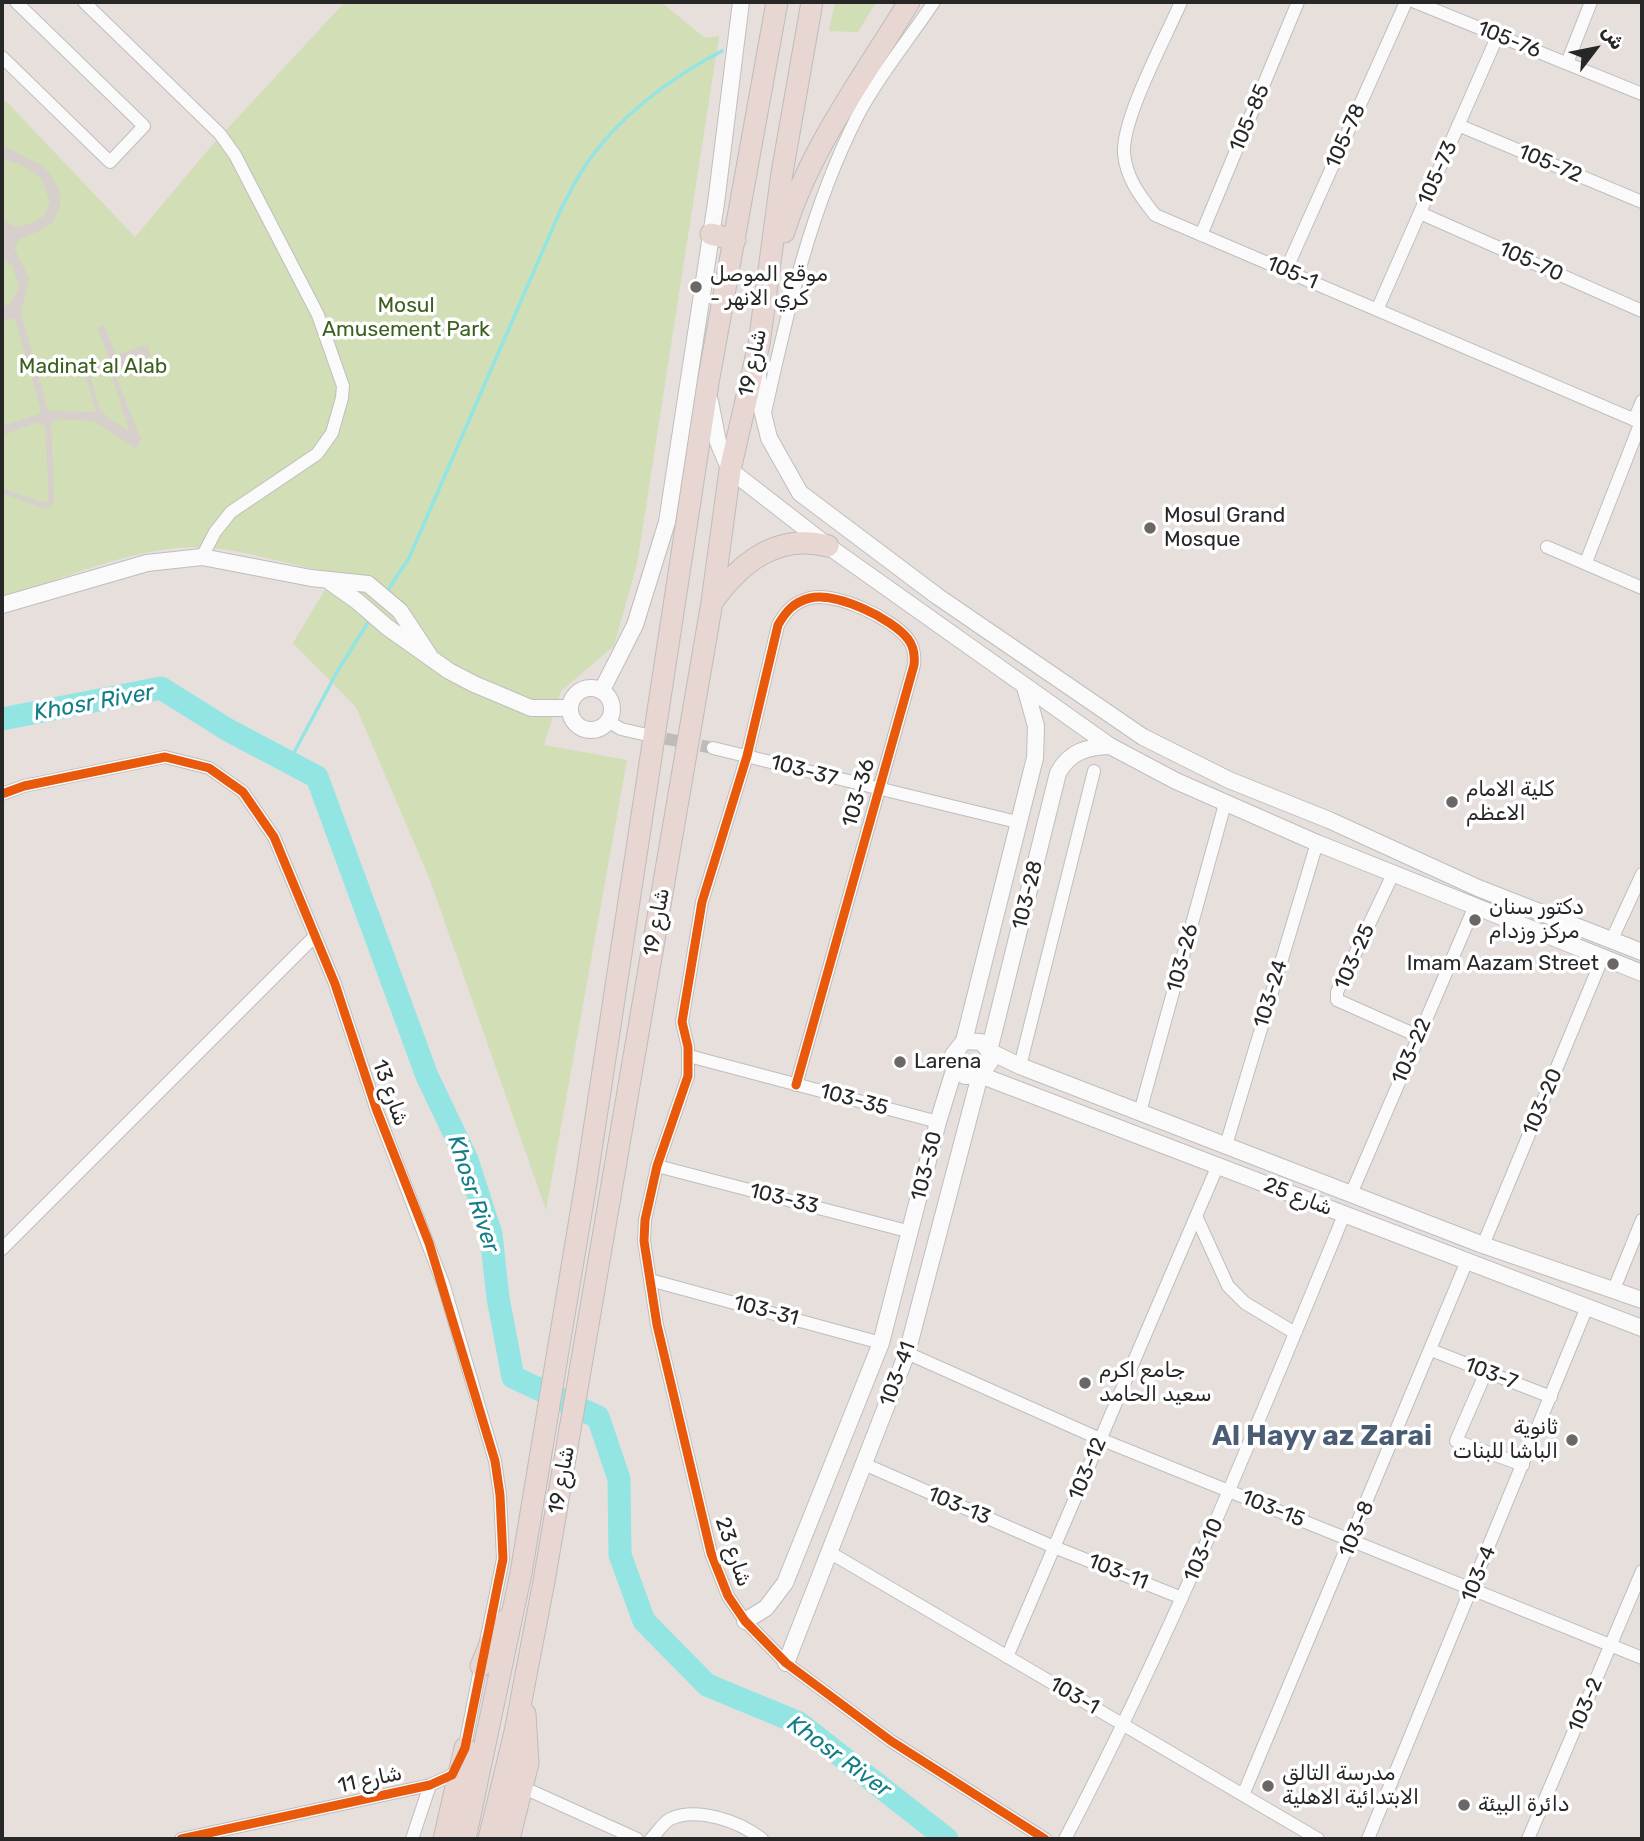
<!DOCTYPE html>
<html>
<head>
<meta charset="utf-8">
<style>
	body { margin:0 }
	#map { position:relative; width:1644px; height:1841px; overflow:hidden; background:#e6dfdc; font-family:Rubik,"Noto Sans Arabic",sans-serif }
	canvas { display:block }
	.frame { position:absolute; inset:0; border:4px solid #272727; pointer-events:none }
	.north { position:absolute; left:1560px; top:14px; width:70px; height:70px; -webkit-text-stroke:5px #fff; paint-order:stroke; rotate:58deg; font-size:19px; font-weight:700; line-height:28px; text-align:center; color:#272727 }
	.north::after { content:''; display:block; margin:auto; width:24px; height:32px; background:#272727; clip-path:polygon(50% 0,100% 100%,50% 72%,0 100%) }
</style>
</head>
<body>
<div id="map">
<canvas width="1644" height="1841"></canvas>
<div class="frame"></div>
<div class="north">ش</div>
</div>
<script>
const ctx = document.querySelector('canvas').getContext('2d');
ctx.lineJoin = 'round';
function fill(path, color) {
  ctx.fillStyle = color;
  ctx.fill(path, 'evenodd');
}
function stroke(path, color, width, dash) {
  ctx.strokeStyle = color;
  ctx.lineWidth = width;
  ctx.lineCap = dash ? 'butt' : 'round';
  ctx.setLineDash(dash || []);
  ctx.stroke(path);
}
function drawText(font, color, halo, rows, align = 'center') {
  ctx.font = font + ' Rubik,"Noto Sans Arabic",sans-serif';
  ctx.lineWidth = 7;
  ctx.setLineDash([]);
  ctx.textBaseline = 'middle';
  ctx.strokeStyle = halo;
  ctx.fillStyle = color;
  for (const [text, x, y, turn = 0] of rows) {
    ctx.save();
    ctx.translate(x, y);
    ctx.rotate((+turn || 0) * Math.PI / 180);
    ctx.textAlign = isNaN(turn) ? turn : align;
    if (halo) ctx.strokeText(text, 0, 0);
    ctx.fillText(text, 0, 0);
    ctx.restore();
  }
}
const green = new Path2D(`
	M345,2H661L705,38L719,36L637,564L614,646L561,691L544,745L627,760L546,1210L430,880L356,707L293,643L335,573C284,565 230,543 177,548C120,553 56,581 2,598V97L135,237L214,143Z
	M835,2H876L858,32L829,31Z`);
const plaza = new Path2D(`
	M2,145L39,164L49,172L59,189L60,205L53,222L42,230L19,239L14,248L29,278L21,313L48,411L96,412L85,373L110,360L97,328L104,325L116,355L147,345L151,356L114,372L141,440L136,448L93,421L60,419L51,422L54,502L46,509L2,493V488L43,503L49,500L45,426L38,422L2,435V426L39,414L41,410L16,322L12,318L2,322V308L10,303L19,288L13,266L2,258V220L16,227L33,223L44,216L50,202L41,178L26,167L2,158ZM107,369L111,373L129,431L108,418L100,409L90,377Z`);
const stream = new Path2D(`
	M386,593L409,558L561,209C569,195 576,179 585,166C617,118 671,77 722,51
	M289,762L338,670L371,618`);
const river = new Path2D(`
	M2,719L161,688L228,730L317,777L427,1076L467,1160L491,1234L498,1298L513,1377L598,1417L619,1479L620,1555L644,1621L707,1685L799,1723L947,1839`);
const streetTunnel = new Path2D(`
	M648,735L713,748`);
const street = new Path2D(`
	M84,2L220,134L235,155L318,315L343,386L342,398L332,433L317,454L231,512L215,532L202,557
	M1181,2C1166,37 1122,118 1124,153C1126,178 1140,196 1155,215L1642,423
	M1415,2L1642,94
	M2,57L110,162L144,126L16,2
	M1567,63L1591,2
	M1458,125L1642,202
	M1420,213L1642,311
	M1201,235L1298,2
	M1286,270L1406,2
	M1377,310L1498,35
	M764,417C787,314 809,212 857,117C878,77 909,39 934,2
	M1634,420L1642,401
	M1547,547L1642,588
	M1586,562L1641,422
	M608,721L621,729L643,734
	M713,748L1017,822
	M2,794L24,786L165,757L209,768L243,792L274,837L335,984L377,1111L444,1286L495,1461L500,1495L503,1559L486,1642
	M1393,874L1337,992V1000L1418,1036
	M1612,939L1642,874
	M689,1056L938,1122
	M1020,1066L1094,771
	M796,1085L914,665C915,656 914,647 908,639C892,618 836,592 810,598C794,602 786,611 778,625L747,756L702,902L682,1022L688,1047V1076L657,1166L645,1220L644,1241L657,1325L711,1553L728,1596L745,1621L786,1663L891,1741L1045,1839
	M1140,1112L1225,804
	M1226,1145L1317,843
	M657,1166L911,1232
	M1351,1194L1474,908
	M1196,1216L1228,1286L1245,1303L1295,1333
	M1483,1245L1602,959
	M2,1249L313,938
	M650,1280L881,1343
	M1614,1289L1642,1220
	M1431,1350L1551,1397
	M907,1353L1100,1439L1642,1658
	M1486,1372L1456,1441L1523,1465
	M864,1464L1054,1547L1182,1598
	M829,1552L1318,1839
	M1007,1657L1218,1165
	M464,1751L482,1659
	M522,1787L637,1839
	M1243,1795L1467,1261
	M181,1839L430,1785L452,1775L457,1768
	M412,1839L430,1785
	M651,1839C656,1834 663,1823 670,1819C698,1806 740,1822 762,1839
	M1065,1839C1171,1637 1257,1426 1344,1215
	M1368,1839L1587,1307
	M1528,1839L1642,1571`);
const secondary = new Path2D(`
	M758,374V393L769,438L800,493L937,596L1143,737L1229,780L1329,820L1478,888L1642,952
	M710,401L718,442L730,470L828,546L1110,746L1176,781L1317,843L1642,973
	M330,582L357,601L387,627L449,671L474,684L531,708H570
	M2,605L147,563L202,557L311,578L368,584L400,611L429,655
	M570 709a21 21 0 1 1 42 0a21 21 0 1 1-42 0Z
	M602,690L635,625L667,522L716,203L741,2
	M964,1041L981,1042L989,1051L1020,1066L1483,1245L1642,1300
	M955,1067L965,1076L980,1075L1642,1328
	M745,1621L766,1608L785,1583L881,1343L938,1122L955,1067L953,1055L964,1041L1035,758L1036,726L1025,687
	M786,1663L907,1353L980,1075L990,1062L989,1051L1058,773C1070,751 1087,747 1110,746`);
const highway = new Path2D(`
	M784,232C809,149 865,75 909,2
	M711,234L735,240
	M713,601C741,562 778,533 828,546
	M481,1666L490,1644L507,1619
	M444,1839L465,1748
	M465,1839L521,1573L586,1183L708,383L777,2
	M489,1839L515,1732L544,1581L712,602L730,470L759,344L782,173L812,2
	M509,1839L528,1763L525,1714`);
const cycleway = new Path2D(`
	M2,794L24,786L165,757L209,768L243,792L274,837L335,984L377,1111L429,1243L495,1461L500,1495L503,1559L465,1748L452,1775L430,1785L181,1839
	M796,1085L914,665C915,656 914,647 908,639C892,618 836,592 810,598C794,602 786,611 778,625L747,756L702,902L682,1022L688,1047V1076L657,1166L645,1220L644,1241L657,1325L711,1553L728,1596L745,1621L786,1663L891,1741L1045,1839`);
const markers = [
	[696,287,7,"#6a6766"],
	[1150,528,7,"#6a6766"],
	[1452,802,7,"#6a6766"],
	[1475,920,7,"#6a6766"],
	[1613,964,7,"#6a6766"],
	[900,1062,7,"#6a6766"],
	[1085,1383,7,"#6a6766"],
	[1572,1440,7,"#6a6766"],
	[1268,1786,7,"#6a6766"],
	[1464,1805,7,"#6a6766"]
];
const streetNames = [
	["105-76",1509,40,22],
	["105-85",1250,118,-67],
	["105-78",1346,136,-66],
	["105-72",1550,164,23],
	["105-73",1438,173,-66],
	["105-70",1531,262,24],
	["105-1",1292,273,23],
	["شارع 19",753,363,-78],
	["103-37",804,771,15],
	["103-36",859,793,-74],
	["103-28",1028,895,-76],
	["شارع 19",657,922,-80],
	["103-25",1355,957,-66],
	["103-26",1183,958,-75],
	["103-24",1271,994,-73],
	["103-22",1412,1051,-67],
	["شارع 13",390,1093,70],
	["103-35",854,1100,15],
	["103-20",1543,1102,-67],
	["103-30",927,1166,-76],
	["شارع 25",1298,1197,21],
	["103-33",784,1199,14],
	["103-31",766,1311,15],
	["103-41",898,1374,-70],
	["103-7",1491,1374,21],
	["103-12",1088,1469,-67],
	["شارع 19",562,1480,-80],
	["103-13",959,1506,23],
	["103-15",1273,1509,22],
	["103-8",1357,1529,-67],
	["103-10",1204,1550,-66],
	["شارع 23",733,1552,71],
	["103-11",1118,1572,22],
	["103-4",1479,1574,-68],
	["103-1",1074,1696,30],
	["103-2",1586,1705,-67],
	["شارع 11",370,1780,-12]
];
const poiNames = [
	["موقع الموصل",710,275],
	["- كري الانهر",710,299],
	["Mosul Grand",1164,516],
	["Mosque",1164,540],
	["كلية الامام",1466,790],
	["الاعظم",1466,814],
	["دكتور سنان",1489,908],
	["مركز وزدام",1489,932],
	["Imam Aazam Street",1599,964,"right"],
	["Larena",914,1062],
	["جامع اكرم",1099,1371],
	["سعيد الحامد",1099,1395],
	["ثانوية",1558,1428,"right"],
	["الباشا للبنات",1558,1452,"right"],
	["مدرسة التالق",1282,1774],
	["الابتدائية الاهلية",1282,1798],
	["دائرة البيئة",1478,1805]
];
const parkNames = [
	["Mosul",406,306],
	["Amusement Park",406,330],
	["Madinat al Alab",93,367]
];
const waterNames = [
	["Khosr River",94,703,-10],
	["Khosr River",473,1194,72],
	["Khosr River",839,1757,36]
];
const districtNames = [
	["Al Hayy az Zarai",1322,1437]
];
fill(green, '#d2deb6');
fill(plaza, '#d6cfcc');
stroke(stream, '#93e5e4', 3.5);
stroke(river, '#93e5e4', 23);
stroke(streetTunnel, '#c0bab8', 12, [12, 6]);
stroke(street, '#bfbebe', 14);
stroke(secondary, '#bfbebe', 18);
stroke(highway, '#bfbcbb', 23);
stroke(street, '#fbfafa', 12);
stroke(secondary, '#fbfafa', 16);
stroke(highway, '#e7d6d2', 21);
stroke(cycleway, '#e8590c', 9);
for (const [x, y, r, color] of markers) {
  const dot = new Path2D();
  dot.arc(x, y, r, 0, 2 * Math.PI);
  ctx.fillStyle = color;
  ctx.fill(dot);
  stroke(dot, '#fff', 2.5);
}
drawText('21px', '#272727', '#fff', streetNames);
drawText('21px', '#272727', '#fff', poiNames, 'left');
drawText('21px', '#3b5f1c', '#fff', parkNames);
drawText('italic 23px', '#137e88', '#fff', waterNames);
drawText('bold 28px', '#4a5d75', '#fff', districtNames);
</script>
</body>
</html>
